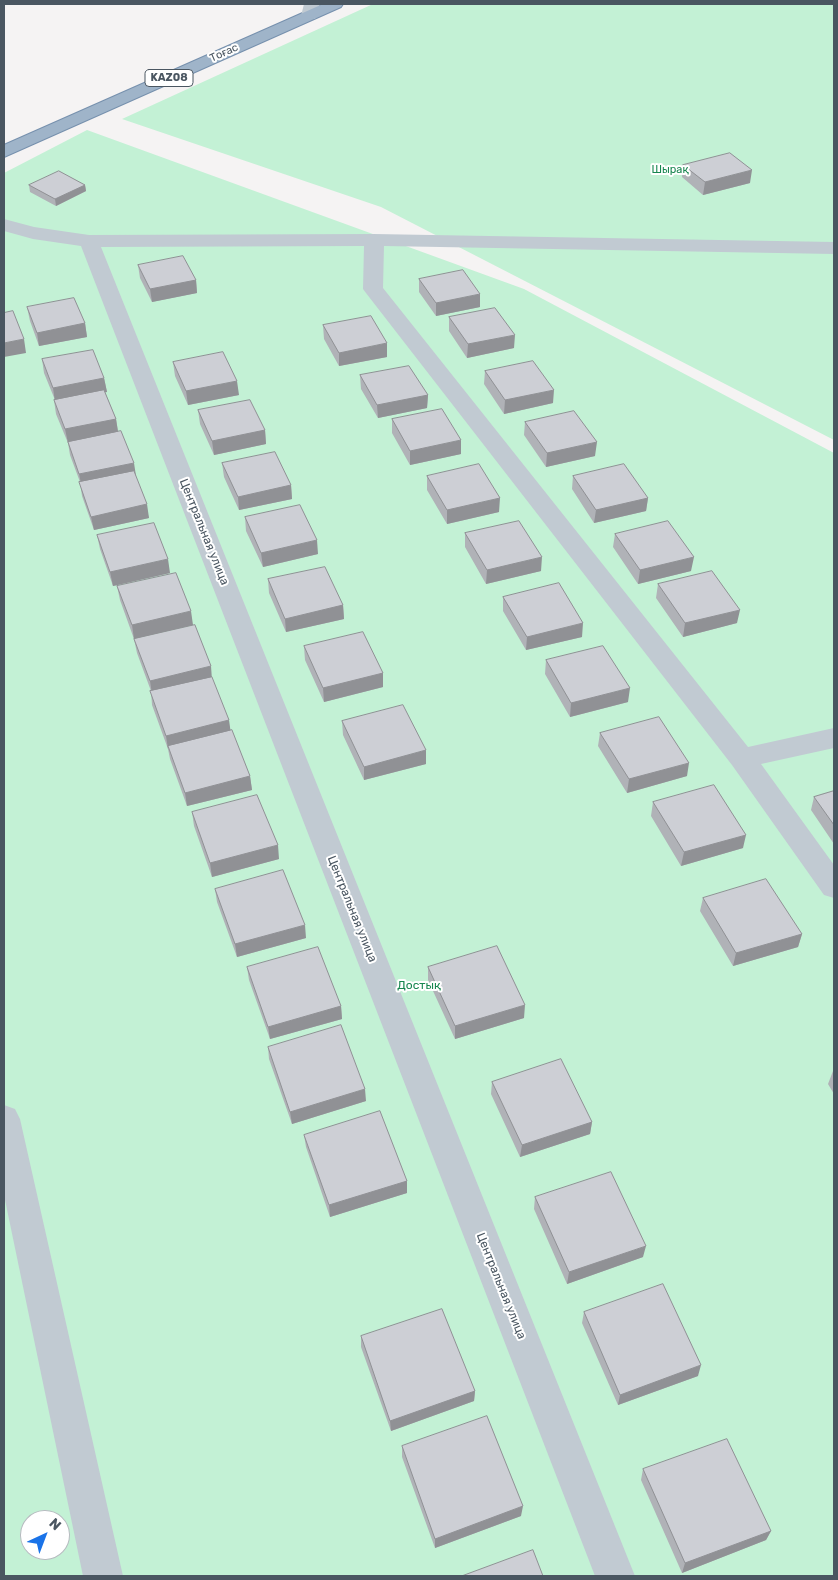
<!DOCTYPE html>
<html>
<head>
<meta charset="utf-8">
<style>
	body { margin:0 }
	#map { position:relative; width:838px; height:1580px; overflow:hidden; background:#f5f3f3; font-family:Rubik,sans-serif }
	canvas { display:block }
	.frame { position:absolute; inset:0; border:5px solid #4a5661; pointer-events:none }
	.north { position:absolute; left:20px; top:1510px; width:50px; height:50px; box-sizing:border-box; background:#fff; border:1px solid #b7bbc0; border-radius:50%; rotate:43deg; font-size:14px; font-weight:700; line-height:20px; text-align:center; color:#4a5661 }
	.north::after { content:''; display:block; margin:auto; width:18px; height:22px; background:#1a73e8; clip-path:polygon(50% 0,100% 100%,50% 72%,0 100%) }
</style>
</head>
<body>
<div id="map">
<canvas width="838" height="1580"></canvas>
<div class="frame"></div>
<div class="north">N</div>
</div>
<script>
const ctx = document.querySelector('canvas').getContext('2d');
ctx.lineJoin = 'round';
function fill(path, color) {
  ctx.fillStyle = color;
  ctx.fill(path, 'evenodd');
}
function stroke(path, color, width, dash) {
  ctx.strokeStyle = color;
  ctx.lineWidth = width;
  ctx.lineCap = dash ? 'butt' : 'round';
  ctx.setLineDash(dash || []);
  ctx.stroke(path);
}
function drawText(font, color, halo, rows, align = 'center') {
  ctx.font = font + ' Rubik,sans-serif';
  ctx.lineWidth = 4;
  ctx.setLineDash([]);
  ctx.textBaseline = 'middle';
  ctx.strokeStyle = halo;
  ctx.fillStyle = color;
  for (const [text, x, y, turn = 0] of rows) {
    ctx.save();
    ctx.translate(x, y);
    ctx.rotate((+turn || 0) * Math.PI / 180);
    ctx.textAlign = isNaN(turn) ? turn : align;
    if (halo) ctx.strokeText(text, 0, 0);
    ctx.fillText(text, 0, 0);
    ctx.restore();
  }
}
const green = new Path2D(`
	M373,4H834V440L381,207L122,119Z
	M87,130L524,289L834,453V1576H4V173ZM30,1520H60V1550H30Z`);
const minor = new Path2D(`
	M304,4H320L315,19H303L301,16Z
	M4,219L34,227L89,235L374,234L834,242V254L384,246L383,288L748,747L834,728V748L761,764L834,865V898L824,895L732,765L366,293L363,289L364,246L101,247L635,1576H595L81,246L33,239L4,231Z
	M4,1105L15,1109L20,1119L123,1576H83L4,1195Z`);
const trunk = new Path2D(`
	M323,4H343L341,7L4,157V145Z`);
const wall = new Path2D(`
	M683,165L750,183L703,195L682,177Z
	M29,185H85L86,191L56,206L30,192Z
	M138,265L196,280L197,293L152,302L140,278Z
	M419,279L480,307L436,316L419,292Z
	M27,307L85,323L87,337L39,346L30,321Z
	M449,317L514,348L467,358L449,331Z
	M323,325L387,357L339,366L324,339Z
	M42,359L104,378L107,392H105L116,419L118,431L135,474L149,518L94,530L82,496L80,482L70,455L68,443L56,414L54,400H55L44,373Z
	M173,362L239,395L188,405L175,376Z
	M485,371L553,403L504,414L484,384Z
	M360,375L428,395L427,408L378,418L361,389Z
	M198,410L265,430L266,444L214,455L200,424Z
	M392,419L461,454L410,465L392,433Z
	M525,422L595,456L546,467L524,435Z
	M222,463L291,485L292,499L239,510L224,477Z
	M427,476L499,512L447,524L427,490Z
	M573,476L648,498L646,511L594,523L572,489Z
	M245,517L318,554L263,567L246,531Z
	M465,533L541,571L486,584L465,547Z
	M615,534L691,571L638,584L613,547Z
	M97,535L170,573L113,586L100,549Z
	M268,579L343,605L344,619L286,632L269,593Z
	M658,584L737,623L683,637L656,598Z
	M117,586L193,625L134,639L120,600Z
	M503,597L582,637L526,650L503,611Z
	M134,639L212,678L230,730L250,776L252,790L187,806L170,759L168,749L152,705L151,691L137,653Z
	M304,646L383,673V687L324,702L305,660Z
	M546,660L628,702L570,717L545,674Z
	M342,721L426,764L364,780L343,735Z
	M600,733L687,776L627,793L598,746Z
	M834,791V844L811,810L814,797Z
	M653,802L743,848L681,866L651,816Z
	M192,812L279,859L212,877L194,826Z
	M215,889L306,938L237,957L217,902Z
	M703,898L802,934L798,947L733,966L700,911Z
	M247,967L341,1006L342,1019L270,1039L249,980Z
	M428,967L524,1018L455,1039L428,980Z
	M268,1047L366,1101L292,1124L269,1059Z
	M833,1071H834V1094L828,1084Z
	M492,1082L592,1122L590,1134L520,1157L491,1094Z
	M304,1135L407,1181V1193L330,1217L306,1147Z
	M535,1197L643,1257L567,1284L534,1209Z
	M584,1312L698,1376L618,1405L582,1323Z
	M361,1336L475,1391L474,1401L391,1431L361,1347Z
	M402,1446L521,1516L435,1548L402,1457Z
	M643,1469L771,1531L766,1540L682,1573L641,1480Z`);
const shadedWall = new Path2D(`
	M752,170L750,183L703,195L705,182Z
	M85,185L86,191L56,206L55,199Z
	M196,280L197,293L152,302L150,289Z
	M480,294V307L436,316V303Z
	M85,323L87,337L39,346L37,333Z
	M515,335L514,348L467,358L468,344Z
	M24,339L26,353L4,357V343Z
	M387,343V357L339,366V353Z
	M104,378L107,392L55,402L53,388Z
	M237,381L239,395L188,405L186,391Z
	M554,390L553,403L504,414L505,400Z
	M428,395L427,408L378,418L377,405Z
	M116,419L118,432L68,443L65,429Z
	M265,430L266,444L214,455L212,441Z
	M461,440V454L410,465V451Z
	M597,442L595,456L546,467L547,453Z
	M134,463L136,476L82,488L79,474Z
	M291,485L292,499L239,510L238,497Z
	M500,498L499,512L447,524V510Z
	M648,498L646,511L594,523L596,510Z
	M147,504L149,518L94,530L91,517Z
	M317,540L318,554L263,567L261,553Z
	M542,557L541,571L486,584L487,570Z
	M694,557L691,571L638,584L640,570Z
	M168,559L170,573L113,586L110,572Z
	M343,605L344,619L286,632L285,619Z
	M740,610L737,623L683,637L685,623Z
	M191,611L193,625L134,639L132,625Z
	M583,623L582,637L526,650L527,637Z
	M211,666L212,680L152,694L150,681Z
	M383,673V687L324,702L323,688Z
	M630,688L628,702L570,717L571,703Z
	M229,720L231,734L168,746V749L166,736Z
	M426,750V764L364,780V767Z
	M689,763L687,776L627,793L629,779Z
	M250,776L252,790L187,806L185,793Z
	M746,835L743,848L681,866L684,852Z
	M278,845L279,859L212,877L210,863Z
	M305,925L306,938L237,957L235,944Z
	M802,934L798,947L733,966L736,953Z
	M525,1005L524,1018L455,1039V1026Z
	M341,1006L342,1019L270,1039L268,1027Z
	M365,1089L366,1101L292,1124L290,1112Z
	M592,1122L590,1134L520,1157L522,1145Z
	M407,1181V1193L330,1217L329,1205Z
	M646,1246L643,1257L567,1284L569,1272Z
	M701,1365L698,1376L618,1405L620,1395Z
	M475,1391L474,1401L391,1431L390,1421Z
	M523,1506L521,1516L435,1548V1539Z
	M771,1531L766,1540L682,1573L685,1563Z`);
const building = new Path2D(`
	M730,153L752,170L705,182L683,165Z
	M59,171L85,185L55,199L29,185Z
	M183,256L196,280L150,289L138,265Z
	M463,270L480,294L436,303L419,279Z
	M74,298L85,323L37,333L27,307Z
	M495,308L515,335L468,344L449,317Z
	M13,311L24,339L4,343V313Z
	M371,316L387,343L339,353L323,325Z
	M93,350L104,378L53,388L42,359Z
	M223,352L237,381L186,391L173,362Z
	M533,361L554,390L505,400L485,371Z
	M409,366L428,395L377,405L360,375Z
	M104,390L116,419L65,429L54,400Z
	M250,400L265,430L212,441L198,410Z
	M442,409L461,440L410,451L392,419Z
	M574,411L597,442L547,453L525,422Z
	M121,431L134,463L79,474L68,442Z
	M275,452L291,485L238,497L222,463Z
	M479,464L500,498L447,510L427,476Z
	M624,464L648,498L596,510L573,476Z
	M134,471L147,504L91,517L79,482Z
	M300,505L317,540L261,553L245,517Z
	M519,521L542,557L487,570L465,533Z
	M668,521L694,557L640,570L615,534Z
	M154,523L168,559L110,572L97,535Z
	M325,567L343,605L285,619L268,579Z
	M712,571L740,610L685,623L658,584Z
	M176,573L191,611L132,625L117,586Z
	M559,583L583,623L527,637L503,597Z
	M195,625L211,666L150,681L134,639Z
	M363,632L383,673L323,688L304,646Z
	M603,646L630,688L571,703L546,660Z
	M212,677L229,720L166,736L150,691Z
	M403,705L426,750L364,767L342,721Z
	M659,717L689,763L629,779L600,733Z
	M232,730L250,776L185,793L168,746Z
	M714,785L746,835L684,852L653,802Z
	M834,791V825L814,797Z
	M257,795L278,845L210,863L192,812Z
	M283,870L305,925L235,944L215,889Z
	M766,879L802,934L736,953L703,898Z
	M497,946L525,1005L455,1026L428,967Z
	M318,947L341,1006L268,1027L247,967Z
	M341,1025L365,1089L290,1112L268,1047Z
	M561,1059L592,1122L522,1145L492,1082Z
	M380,1111L407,1181L329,1205L304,1135Z
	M611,1172L646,1246L569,1272L535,1197Z
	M663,1284L701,1365L620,1395L584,1312Z
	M442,1309L475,1391L390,1421L361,1336Z
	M487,1416L523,1506L435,1539L402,1446Z
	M727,1439L771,1531L685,1563L643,1469Z
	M533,1550L543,1576H462Z`);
const farStreetnames = [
	["Тоғас",224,53,-24]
];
const shields = [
	[169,78,48]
];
const shieldNames = [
	["KAZ08",169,78]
];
const farParknames = [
	["Шырақ",670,170]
];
const streetNames = [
	["Центральная улица",204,532,68],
	["Центральная улица",352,909,68],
	["Центральная улица",501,1286,68]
];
const parkNames = [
	["Достық",419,986]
];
fill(green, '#c3f1d5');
stroke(trunk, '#7690ad', 2);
fill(minor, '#c1cad2');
fill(trunk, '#9fb4c9');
fill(wall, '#b0b2b7');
fill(shadedWall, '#909195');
fill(building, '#cdcfd5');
stroke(building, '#909195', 1);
drawText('11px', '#4a5661', '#fff', farStreetnames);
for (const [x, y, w] of shields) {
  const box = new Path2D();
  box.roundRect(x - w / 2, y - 8.5, w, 17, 4);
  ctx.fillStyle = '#fff';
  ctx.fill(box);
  stroke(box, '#4a5661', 1);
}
drawText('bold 11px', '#4a5661', null, shieldNames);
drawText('11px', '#17864f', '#fff', farParknames);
drawText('12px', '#4a5661', '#fff', streetNames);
drawText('12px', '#17864f', '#fff', parkNames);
</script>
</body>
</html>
